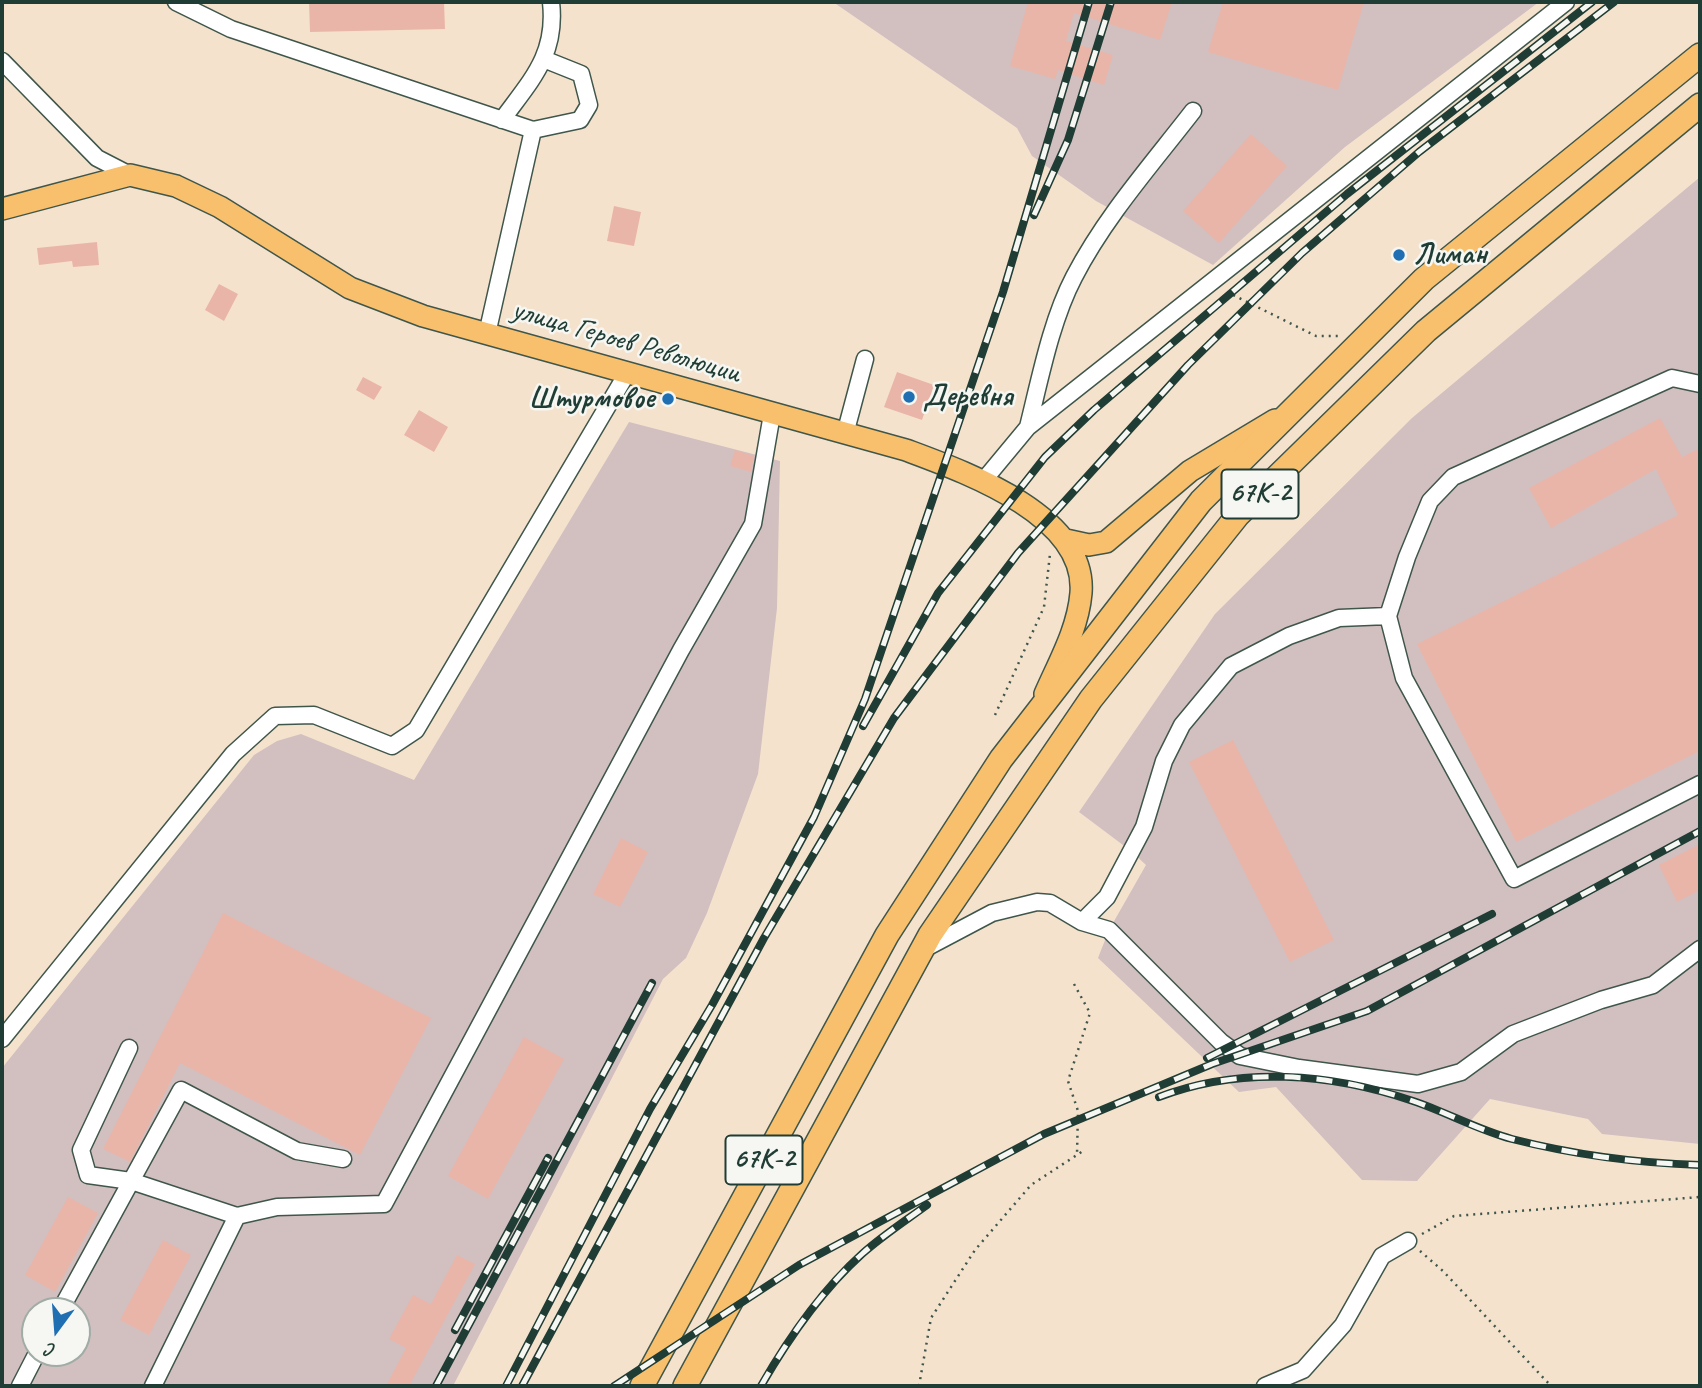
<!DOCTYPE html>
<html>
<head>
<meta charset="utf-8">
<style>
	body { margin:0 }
	#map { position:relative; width:1702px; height:1388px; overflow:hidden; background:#f5e2cd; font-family:Caveat,sans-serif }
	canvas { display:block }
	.frame { position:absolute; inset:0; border:4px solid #1f3d34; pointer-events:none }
	.north { position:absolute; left:21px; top:1297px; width:70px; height:70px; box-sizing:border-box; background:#f6f6f2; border:2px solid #a0aca6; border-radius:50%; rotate:196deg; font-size:19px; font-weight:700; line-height:28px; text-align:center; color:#1f3d34 }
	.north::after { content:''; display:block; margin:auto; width:24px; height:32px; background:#1f6fb2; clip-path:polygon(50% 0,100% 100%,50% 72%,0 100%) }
</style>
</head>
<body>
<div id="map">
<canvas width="1702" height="1388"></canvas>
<div class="frame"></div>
<div class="north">С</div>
</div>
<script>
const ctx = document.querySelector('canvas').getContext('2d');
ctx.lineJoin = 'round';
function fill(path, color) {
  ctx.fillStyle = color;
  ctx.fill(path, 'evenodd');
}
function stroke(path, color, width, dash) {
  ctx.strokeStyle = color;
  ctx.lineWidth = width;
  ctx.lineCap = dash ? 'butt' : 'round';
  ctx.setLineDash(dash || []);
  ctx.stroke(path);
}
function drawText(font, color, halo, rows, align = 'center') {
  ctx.font = font + ' Caveat,sans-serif';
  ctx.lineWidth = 5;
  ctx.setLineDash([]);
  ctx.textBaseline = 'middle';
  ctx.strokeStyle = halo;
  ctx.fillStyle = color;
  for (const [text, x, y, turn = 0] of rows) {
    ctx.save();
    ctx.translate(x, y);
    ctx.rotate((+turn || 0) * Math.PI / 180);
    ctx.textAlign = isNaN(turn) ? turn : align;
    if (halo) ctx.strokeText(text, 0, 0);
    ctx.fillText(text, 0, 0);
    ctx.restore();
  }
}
const industrial = new Path2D(`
	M833,2H1539L1345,147L1213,265L1096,201L1032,156L1017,128Z
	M1700,177V1144L1602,1134L1588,1119L1490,1099L1417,1181L1362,1180L1276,1087L1239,1092L1098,958L1109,930L1146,865L1131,851L1079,812L1215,614L1412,418Z
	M629,422L780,461L777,608L758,774L707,913L686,958L663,979L453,1386H2V1068L254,755L277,741L301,734L414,780ZM35,1311H77V1353H35Z`);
const building = new Path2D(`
	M309,2H444L445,29L310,32Z
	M1028,2H1172L1160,40L1074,13L1066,41L1113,55L1104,85L1058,70L1055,79L1010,66Z
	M1223,2H1364L1338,90L1208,52Z
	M1251,134L1287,166L1219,243L1183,211Z
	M614,206L641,212L634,246L607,241Z
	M97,242L99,265L73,267L72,261L39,265L37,248Z
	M219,284L238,294L224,321L205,310Z
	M897,372L934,385L922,420L884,407Z
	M363,377L382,387L374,400L356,390Z
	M419,410L448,427L434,452L404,435Z
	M1660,418L1682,457L1700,448V751L1516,842L1417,644L1678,515L1656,469L1551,528L1529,488Z
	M735,450L754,456L751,472L730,466Z
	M1233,740L1334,940L1290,962L1189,762Z
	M621,838L648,852L620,907L593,894Z
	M1700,844V890L1677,902L1659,865Z
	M223,913L431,1018L360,1155L180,1063L130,1162L103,1149Z
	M524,1037L564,1059L488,1199L448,1176Z
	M68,1197L98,1213L55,1292L25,1275Z
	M163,1240L191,1255L149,1335L120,1320Z
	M457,1255L475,1264L409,1386H386L406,1348L389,1339L413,1295L431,1304Z`);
const path = new Path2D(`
	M1227,292L1316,336H1339
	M995,715L1044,607L1050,554
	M1074,984L1090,1013L1068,1081L1078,1111L1077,1155
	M1422,1234L1454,1216L1700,1197
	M1420,1251L1443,1271L1551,1386
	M919,1386L931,1318L975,1250L1031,1185L1083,1151`);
const minor = new Path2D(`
	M176,2L231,29L533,130L580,120L589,105L581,74L546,60
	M2,61L97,158L130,175
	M502,120C531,80 557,55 551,2
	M487,334L533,130
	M1028,427C1040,379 1051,321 1074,277C1105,217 1152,164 1193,111
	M845,434L865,359
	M984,480L1028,427L1566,2
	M1388,616L1407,557L1430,501L1453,477L1672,378L1700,384
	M1082,922L1107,897L1144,827L1164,761L1182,725L1231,666L1289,636L1339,618L1388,616L1404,678L1514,879L1700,784
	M922,950L992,913L1037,902L1050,903L1082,922L1109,930L1221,1042L1240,1056L1299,1068L1418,1084L1461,1072L1513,1034L1601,1000L1653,985L1700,949
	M2,1039L233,754L275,716L314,715L392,746L416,730L626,375
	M129,1048L81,1150L88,1175L131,1181L237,1216L277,1207L384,1204L681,650L753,524L772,414
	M60,1311L181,1090L297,1151L343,1159
	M20,1386L37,1353
	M153,1386L237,1216
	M1265,1386L1303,1370L1343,1325L1382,1256L1408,1241`);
const major = new Path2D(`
	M2,209L130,175L176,186L220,207L350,288L423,316L906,450C965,472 1087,515 1081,593C1078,629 1059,662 1045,694
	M1066,540L1089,545L1106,542L1190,471L1275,420`);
const highway = new Path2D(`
	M642,1386L887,935L1001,759L1201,501L1424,279L1700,55
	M685,1386L930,935L1091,699L1238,515L1426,331L1700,105`);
const rail = new Path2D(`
	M1034,215L1068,140L1111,2
	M863,726L938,593L1045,457L1094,410L1347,194L1592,2
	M1207,1058L1492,914
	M1159,1097C1240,1066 1331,1073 1413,1101C1446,1112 1478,1130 1512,1139C1575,1155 1636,1163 1700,1165
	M455,1330L548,1158
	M436,1386L652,983
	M506,1386L650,1109L712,1005L814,817L865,699L1003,292L1089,2
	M522,1386L764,938L894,718L1018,553L1188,365L1302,253L1419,152L1614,2
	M614,1386L799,1265L1044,1134L1212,1064L1367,1011L1700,831
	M761,1386C788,1339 821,1291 862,1254C882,1236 905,1221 927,1205`);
const markers = [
	[1399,255,7,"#1f6fb2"],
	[909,397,7,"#1f6fb2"],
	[668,399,7,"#1f6fb2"]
];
const shields = [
	[1260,494,77],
	[764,1160,77]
];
const shieldNames = [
	["67К-2",1260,494],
	["67К-2",764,1160]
];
const poiNames = [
	["Лиман",1413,255],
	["Деревня",923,397],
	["Штурмовое",654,399,"right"]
];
const streetNames = [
	["улица Героев Революции",626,342,16]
];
fill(industrial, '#d2bfc0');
fill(building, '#eab5a9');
stroke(minor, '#3f564b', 19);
stroke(major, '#3f564b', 24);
stroke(highway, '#3f564b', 26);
stroke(path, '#3f564b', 2.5, [2, 5]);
stroke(minor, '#fff', 16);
stroke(major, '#f8bf6c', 21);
stroke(highway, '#f8bf6c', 23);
stroke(rail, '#1f3d34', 8);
stroke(rail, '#f6f6f2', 5, [16]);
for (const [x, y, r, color] of markers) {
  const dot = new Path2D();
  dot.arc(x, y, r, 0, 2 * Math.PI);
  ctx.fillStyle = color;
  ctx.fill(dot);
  stroke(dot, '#f6f6f2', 2.5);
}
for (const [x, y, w] of shields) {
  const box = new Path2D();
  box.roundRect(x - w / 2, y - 24.5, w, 49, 5);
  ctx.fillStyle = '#f6f6f2';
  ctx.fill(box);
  stroke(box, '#1f3d34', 2);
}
drawText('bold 28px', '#1f3d34', null, shieldNames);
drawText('bold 30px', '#1f3d34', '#f6f6f2', poiNames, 'left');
drawText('30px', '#1f3d34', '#f6f6f2', streetNames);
</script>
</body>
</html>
